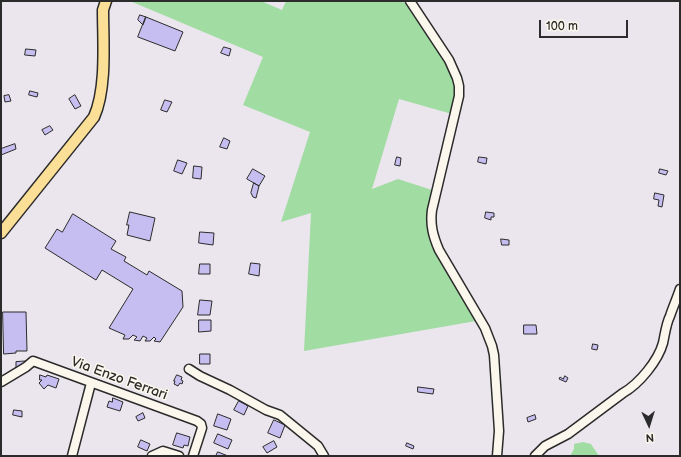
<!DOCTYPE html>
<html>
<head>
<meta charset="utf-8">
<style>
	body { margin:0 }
	#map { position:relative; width:681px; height:457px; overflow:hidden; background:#ebe6ed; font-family:"Balsamiq Sans",sans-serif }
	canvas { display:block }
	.frame { position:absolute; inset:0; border:2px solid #2b2b2b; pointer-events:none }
	.north { position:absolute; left:629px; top:405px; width:40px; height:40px; -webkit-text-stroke:3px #fbf7ec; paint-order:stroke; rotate:176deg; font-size:11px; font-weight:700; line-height:16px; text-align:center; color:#2b2b2b }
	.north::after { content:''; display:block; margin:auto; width:14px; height:18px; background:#2b2b2b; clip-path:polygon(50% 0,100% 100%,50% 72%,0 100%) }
	.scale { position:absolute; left:539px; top:20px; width:89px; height:18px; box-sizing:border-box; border:2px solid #2b2b2b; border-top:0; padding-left:5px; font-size:12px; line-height:14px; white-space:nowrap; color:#2b2b2b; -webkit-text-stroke:3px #fbf7ec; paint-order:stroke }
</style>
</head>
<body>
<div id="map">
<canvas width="681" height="457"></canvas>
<div class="frame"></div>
<div class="north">N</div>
<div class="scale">100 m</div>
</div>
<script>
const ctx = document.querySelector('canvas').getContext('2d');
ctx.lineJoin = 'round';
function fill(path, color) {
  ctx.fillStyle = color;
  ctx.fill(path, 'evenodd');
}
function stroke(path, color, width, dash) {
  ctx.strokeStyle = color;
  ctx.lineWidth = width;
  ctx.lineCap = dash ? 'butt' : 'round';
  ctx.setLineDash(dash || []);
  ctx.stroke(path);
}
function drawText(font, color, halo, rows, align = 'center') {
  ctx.font = font + ' "Balsamiq Sans",sans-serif';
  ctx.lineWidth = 3;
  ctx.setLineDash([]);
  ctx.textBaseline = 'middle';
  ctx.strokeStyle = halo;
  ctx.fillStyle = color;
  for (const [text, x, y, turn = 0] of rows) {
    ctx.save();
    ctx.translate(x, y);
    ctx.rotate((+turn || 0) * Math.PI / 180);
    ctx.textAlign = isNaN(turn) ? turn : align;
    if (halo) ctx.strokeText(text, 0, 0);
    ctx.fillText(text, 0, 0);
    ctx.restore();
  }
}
const green = new Path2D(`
	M130,1H261L282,10L286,1H399L405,3L450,67L455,80L456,98L452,114L399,99L372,189L398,179L432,190C428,208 425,224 430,242L476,321L304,351L311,213L281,222L310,132L243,105L263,57Z
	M583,442L591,444L599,456H570L574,449V444Z`);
const building = new Path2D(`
	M140,15L146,17L143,25L138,20Z
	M146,17L183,32L175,51L138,37Z
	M224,47L231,49L229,56L221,53Z
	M26,49L36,50L35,56L25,55Z
	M30,91L38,93L37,97L29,95Z
	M9,95L11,101L5,102L4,96Z
	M75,95L81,106L75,109L69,99Z
	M165,100L172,102L167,112L161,110Z
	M50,126L53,130L45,135L42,130Z
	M224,138L230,141L227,149L220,147Z
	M15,144L16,149L1,155V149Z
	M397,157L401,158L400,166L395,165Z
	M479,157L487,158L486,164L478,162Z
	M178,160L187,163L182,174L174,171Z
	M194,166L202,167L201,179L193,178Z
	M253,169L265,176L259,186L247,179Z
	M660,169L668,171L666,175L659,173Z
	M254,183L259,186L256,198L253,197L251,193Z
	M655,193L664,195L662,207L658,206L659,200L654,199Z
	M130,212L155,218L150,241L127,235L129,225H127Z
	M486,212L494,213V217H491V220L485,218Z
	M73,214L116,241L111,249L126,257L124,261L147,275L149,271L182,291L183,307L160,342L154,341L156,339L154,337L150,341H145L147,338L143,336L140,341L134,340L137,337L133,335L129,339H123L125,335L109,328L133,289L102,270L96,280L45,248L57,229L62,232Z
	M200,232L214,233L213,245L199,243Z
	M501,239L509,240V245H502Z
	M251,263L260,264L259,276L249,274Z
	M200,264H210V274H199Z
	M200,300L212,301L210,315H198Z
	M3,312H26L27,351H16V353L4,354Z
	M199,320H211V331L199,332Z
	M524,325H536L537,334H524Z
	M593,344L598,345L597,350L592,349Z
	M200,354H210V364H200Z
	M29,361L16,371V362Z
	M40,375L46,377L47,375L59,379L56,388L48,385L44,389L39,383L42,380H40Z
	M177,375L182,377L181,380L183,381L182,384L180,383L178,386L174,384L175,381H174Z
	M565,376L568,378L566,382L559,379L560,377L563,379Z
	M418,387L434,389L433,394L418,392Z
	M113,398L123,402L120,411L107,407L109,401L112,402Z
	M239,401L248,406L244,415L234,410Z
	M14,410L22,411V417L13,415Z
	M143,413L145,418L138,421L136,417Z
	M218,414L231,419L227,430L214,426Z
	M535,415L536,419L528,422L527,418Z
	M274,420L285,425L280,438L268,433Z
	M177,433L190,437L188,446L184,445L183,448L173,445Z
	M218,434L232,440L228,449L214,443Z
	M141,440L150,444L147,451L138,447Z
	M274,441L277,447L267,453L263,447Z
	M407,443L414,446L413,449L406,446Z
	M218,452L228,456H216Z`);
const minor = new Path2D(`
	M410,1L449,60L457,78L459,86V96L432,210C430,225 433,236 439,250L485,328L492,346L494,355L499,431L497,456
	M189,369L200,376L230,390L266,410L280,415L318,446L324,456
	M1,382L26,367L33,361L197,421L201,424L202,428L193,456
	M72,456L91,383
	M152,456L163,451L179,456
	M535,456L545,446L568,434L623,393C639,384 658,361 663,343C665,334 666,324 670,316C673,307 677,298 680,289`);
const major = new Path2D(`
	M1,233L94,117C107,88 103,41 103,10L106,1`);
const streetNames = [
	["Via Enzo Ferrari",119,379,20]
];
fill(green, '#a1dca2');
fill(building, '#c6bef0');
stroke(building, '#2b2b2b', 1);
stroke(minor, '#2b2b2b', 11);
stroke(major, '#2b2b2b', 13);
stroke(minor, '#fbf7ec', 8);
stroke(major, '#fbdf96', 10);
drawText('14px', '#2b2b2b', '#fbf7ec', streetNames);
</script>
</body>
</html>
